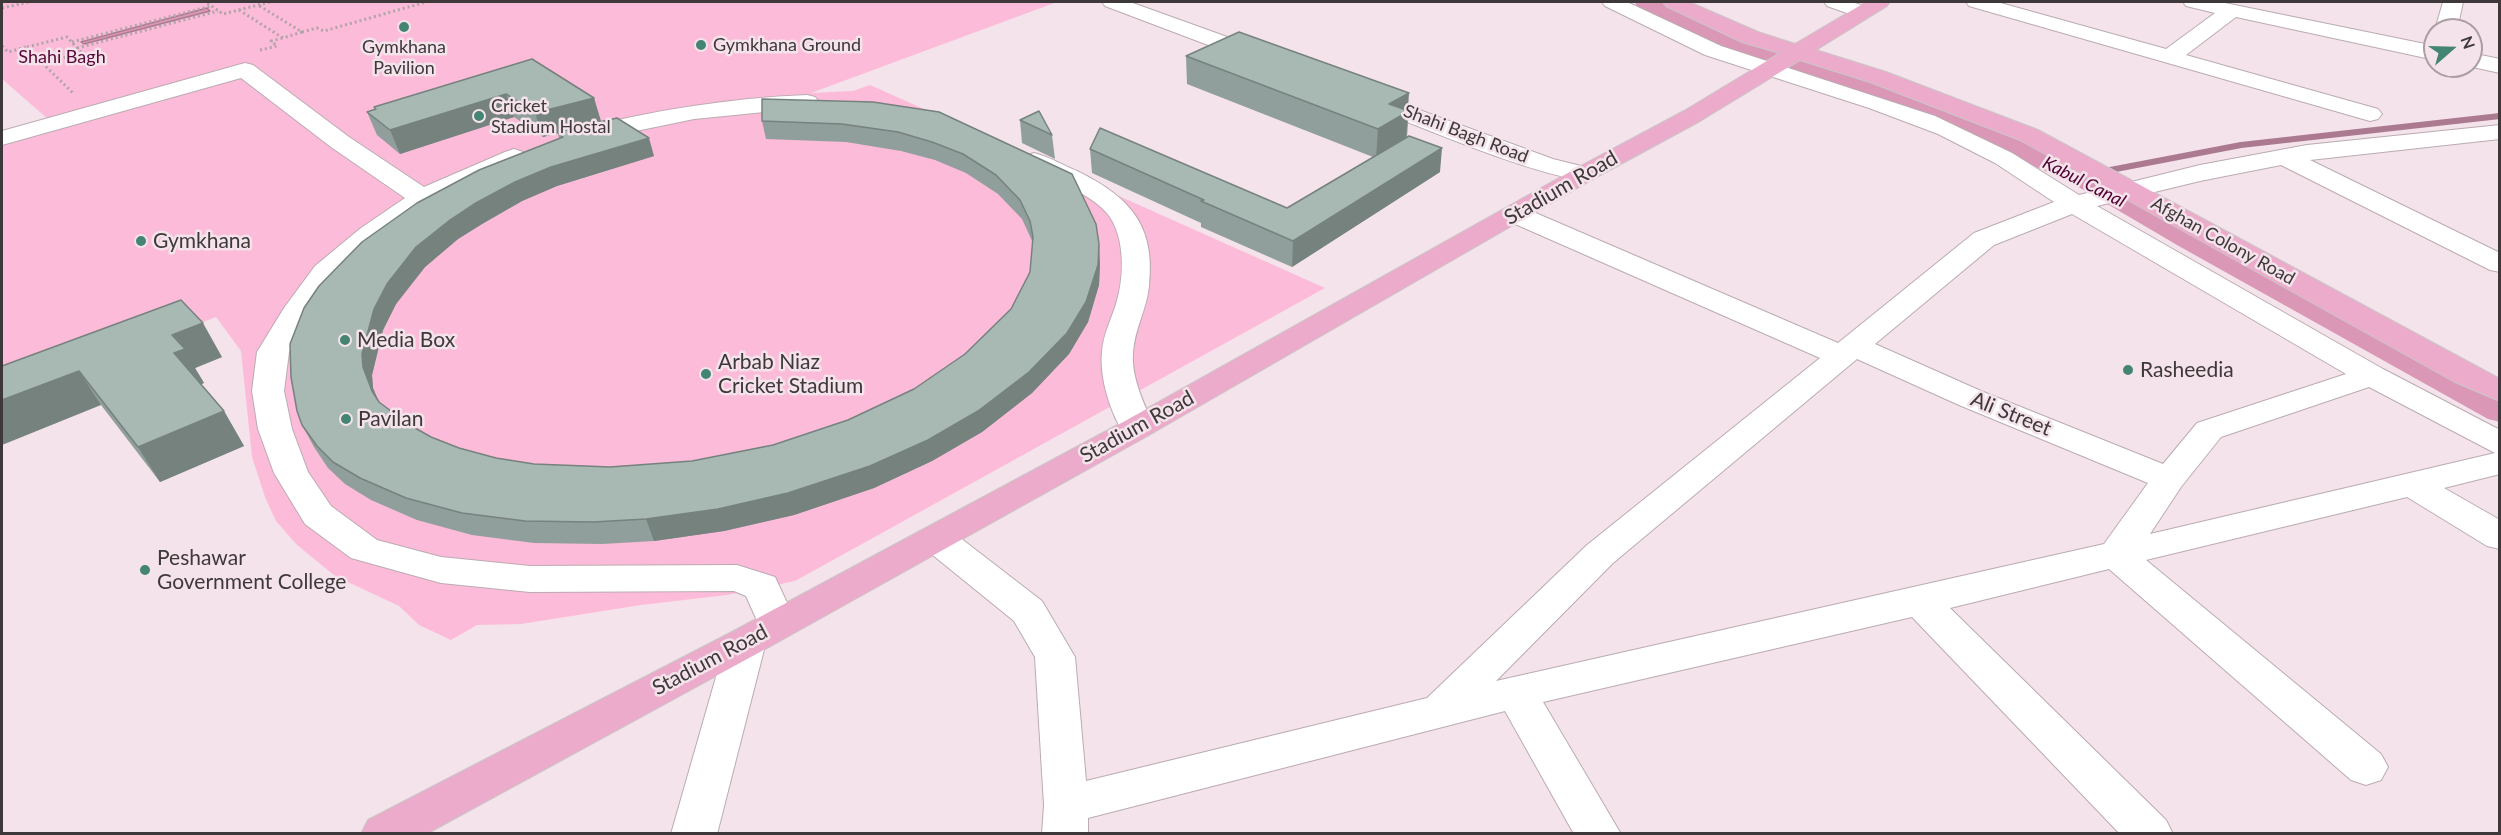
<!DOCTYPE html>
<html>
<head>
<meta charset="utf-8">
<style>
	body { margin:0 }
	#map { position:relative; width:2501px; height:835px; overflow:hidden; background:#f4e3ea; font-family:Lato,sans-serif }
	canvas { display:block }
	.frame { position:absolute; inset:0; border:3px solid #3e383a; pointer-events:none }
	.north { position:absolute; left:2423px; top:18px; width:60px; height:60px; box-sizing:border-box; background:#f4e3ea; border:2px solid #ab9fa4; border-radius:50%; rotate:70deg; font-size:16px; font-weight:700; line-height:24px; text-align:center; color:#3e383a }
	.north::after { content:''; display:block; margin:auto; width:21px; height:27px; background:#438473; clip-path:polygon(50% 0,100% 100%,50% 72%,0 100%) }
</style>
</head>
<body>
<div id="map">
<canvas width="2501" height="835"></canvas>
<div class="frame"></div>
<div class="north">N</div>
</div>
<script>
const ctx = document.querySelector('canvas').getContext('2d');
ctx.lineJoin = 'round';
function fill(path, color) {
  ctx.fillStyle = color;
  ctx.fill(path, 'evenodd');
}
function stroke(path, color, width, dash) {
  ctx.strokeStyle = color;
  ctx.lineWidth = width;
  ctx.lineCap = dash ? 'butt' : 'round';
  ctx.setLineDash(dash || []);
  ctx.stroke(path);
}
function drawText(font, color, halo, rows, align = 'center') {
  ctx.font = font + ' Lato,sans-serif';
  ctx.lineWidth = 5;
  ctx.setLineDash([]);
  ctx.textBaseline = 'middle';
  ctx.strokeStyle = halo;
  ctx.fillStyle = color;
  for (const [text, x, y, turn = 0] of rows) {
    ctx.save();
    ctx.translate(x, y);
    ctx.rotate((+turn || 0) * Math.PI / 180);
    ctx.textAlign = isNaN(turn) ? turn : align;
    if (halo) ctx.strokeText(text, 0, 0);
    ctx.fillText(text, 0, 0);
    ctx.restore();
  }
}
const green = new Path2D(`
	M2,2H1057L811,93L853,91L870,85L1325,288L795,581L727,595L641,605L521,624L477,625L451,640L419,625L399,606L335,576L296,544L276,521L265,497L252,457L241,351L216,317L2,400V133L48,119L2,79Z`);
const water = new Path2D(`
	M207,8L210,11L84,44L81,42Z`);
const stream = new Path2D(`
	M2079,176L2241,145L2500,116`);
const canal = new Path2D(`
	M1635,2H1661L1732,35L1918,97L2088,170L2197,233L2500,398V422L2488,419L2177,245L2070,182L1900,107L1716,45L1637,7Z`);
const path = new Path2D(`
	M209,2H206L223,14L270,2
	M2,8L29,2
	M239,10L283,38L302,32L258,5
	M302,32L317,28L324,31L426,2
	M72,42L211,6
	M2,46L8,52L26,47L74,94
	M27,47L67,37L82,53L43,63
	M77,48L218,11
	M260,50L277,46L271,41L283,38`);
const minor = new Path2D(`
	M1102,2H1130L1269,52L1272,57L1269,62L1261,64L1253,62L1105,6Z
	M1602,2H1627L1721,46L1935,116L2012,153L2079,195L2200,165L2307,145L2500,125V139L2310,160L2500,253V272L2490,270L2281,165L2200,181L2097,206L2383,369L2500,430V474L2444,488L2500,520V549L2487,546L2407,497L2146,560L2381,754L2388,767L2381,780L2366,785L2351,780L2109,569L1950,608L2166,820L2173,834H2120L1912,617L1543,702L1621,834H1574L1505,711L1088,818V834H1042L1044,805L1035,657L1014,621L924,548L919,539L924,530L937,526L950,530L1042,601L1075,657L1086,781L1427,698L1587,545L1820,358L1506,220L1502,214L1506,208L1515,206L1524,208L1838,343L1974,233L2054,202L1995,163L1938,134L1869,108L1705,55L1605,6ZM2072,214L2346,374L2197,423L2163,464L1981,391L1875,344L1994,245ZM1857,359L1959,405L2148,483L2104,544L1496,681L1613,563ZM2369,387L2495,453L2150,534L2181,487L2221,437Z
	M1824,2C1838,1 1862,0 1871,12L1868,16L1861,18L1827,6Z
	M1966,2H1997L2166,49L2215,13L2186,6L2183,2H2220L2435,46V60L2236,17L2186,55L2378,109L2382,114L2378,119L2370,121L1969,6Z
	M2443,2H2463L2457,30H2435Z
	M2471,53L2500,59V73L2468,66H2471Z
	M245,63L253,65L349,137L424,187L505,152L514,149L523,152L527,157L523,162L431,204L381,240L335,278L313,309L289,352L284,391L292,429L308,472L331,506L377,540L441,557L530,566L737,565L775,577L797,624L791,634L777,638L763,634L746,596L734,591L530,592L441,583L351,558L305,524L274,473L258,429L252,391L257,352L284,308L315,266L361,228L405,198L331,147L241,78L2,145V131Z
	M1365,90L1553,159L1593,169L1597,174L1593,179C1560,188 1398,117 1357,102L1353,97L1357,92Z
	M807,95L815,97L819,102L815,107L694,119L583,142L574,140L571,135L574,130C651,111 728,98 807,95Z
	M1034,153C1049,157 1063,165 1077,171C1128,196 1156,224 1149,286C1147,309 1134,330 1133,353C1131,378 1145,405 1154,428L1149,435L1137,438L1125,435C1111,415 1099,377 1102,352C1103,335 1111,320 1116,304C1125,276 1126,229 1102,208C1081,189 1050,179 1025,166L1021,161L1025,156Z
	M746,627L760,632L766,642L717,834H671L726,642L732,632Z`);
const major = new Path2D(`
	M1663,2H1689L1758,32L1795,44L1866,2H1890L1887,6L1816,50L1886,72L2038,130L2500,379V401L2455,382L2020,140L1870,82L1800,60L1700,121L1593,179L1149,435L760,652L426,834H361L368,820L732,632L1125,421L1575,169L1684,111L1780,53L1742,42L1666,6Z`);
const wall = new Path2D(`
	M1186,56L1409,111L1407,137L1440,172L1292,267L1201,227V223L1092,173L1090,149L1287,208L1373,157L1187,84Z
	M532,59L594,98L601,121L654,156L557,186L522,201L482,224L458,239L425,267L396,304L383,330L372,375L373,388L379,402L408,424L431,437L459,448L496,458L534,464L610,467L692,461L773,445L848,420L914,389L965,354L1011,309L1030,272L1033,243L1022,219L998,194L966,173L935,160L901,151L846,142L766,139L762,121L939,112L1100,263L1099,285L1088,322L1069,354L1032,393L982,432L932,461L874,488L794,515L724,531L654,541L602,544L534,543L472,535L417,520L371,500L345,484L328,468L314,447L302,425L291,377L559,138L558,133L560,132L543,137L514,117L400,154L377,135L367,112L375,109L374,107Z
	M1020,120L1052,135L1055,159L1022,143Z
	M222,357L195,368L204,383L201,384L224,411L244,446L160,482L101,405L2,366Z`);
const shadedWall = new Path2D(`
	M1409,93L1406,141L1376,159L1378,129L1389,104Z
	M506,94L514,117L400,154L390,130Z
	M594,98L601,122L543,137L535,113Z
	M649,138L654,156L557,186L522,201L482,224L458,239L425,267L396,304L383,330L372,375L373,388L383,412L372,391L363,367L362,354L374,309L387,284L416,247L450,220L474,204L515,182L551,167Z
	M1442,148L1440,172L1292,267L1293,241Z
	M1099,244L1100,263L1099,285L1088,322L1069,354L1032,393L982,432L932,461L874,488L794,515L724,531L654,541L646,519L870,466Z
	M203,323L222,357L195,368L204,383L194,387L174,353L172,335Z
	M79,371L101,405L2,445V400Z
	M224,411L244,446L160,482L138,447Z`);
const building = new Path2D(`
	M1239,32L1409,93L1389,104L1409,111L1378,129L1186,56Z
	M532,59L594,98L535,113L506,94L390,130L367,112L376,109L374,107Z
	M762,99L873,102L939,112L1072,174L1096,224L1099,244L1098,265L1086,302L1067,333L1029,372L978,411L928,440L870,466L788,493L718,509L646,519L593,522L525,521L462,513L406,498L360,478L333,462L317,446L302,425L297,411L291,377L290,344L304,308L319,286L362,242L417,203L479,170L563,137L558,133L573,128L617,118L649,138L551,167L515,182L474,204L450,220L416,247L387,284L374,309L362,354L363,367L372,391L379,402L408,424L431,437L459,448L496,458L534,464L610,467L692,461L773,445L848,420L914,389L965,354L1011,309L1030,272L1033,237L1030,221L1020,200L996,175L963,154L932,142L898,132L842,124L762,121Z
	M1039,111L1052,135L1020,120Z
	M1100,128L1287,208L1409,136L1442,148L1293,241L1201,201L1204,200L1090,149Z
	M181,300L203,323L172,335L185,349L174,353L224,411L138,447L79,371L2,400V366Z`);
const markers = [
	[404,27,6,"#438473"],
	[701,45,6,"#438473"],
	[479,116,6,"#438473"],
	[141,241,6,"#438473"],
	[345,340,6,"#438473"],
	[2128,370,6,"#438473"],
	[706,374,6,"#438473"],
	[346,419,6,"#438473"],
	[145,570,6,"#438473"]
];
const farPoinames = [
	["Gymkhana Ground",713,45],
	["Gymkhana",404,47,"center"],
	["Pavilion",404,68,"center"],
	["Cricket",491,106],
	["Stadium Hostal",491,127]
];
const farParknames = [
	["Shahi Bagh",62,57]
];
const farStreetnames = [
	["Shahi Bagh Road",1466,134,21],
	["Afghan Colony Road",2223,241,29]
];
const farWaternames = [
	["Kabul Canal",2084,182,27]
];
const streetNames = [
	["Stadium Road",1561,188,-30],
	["Ali Street",2011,414,22],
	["Stadium Road",1137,427,-29],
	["Stadium Road",710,660,-28]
];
const poiNames = [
	["Gymkhana",153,241],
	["Media Box",357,340],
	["Arbab Niaz",718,362],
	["Cricket Stadium",718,386],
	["Rasheedia",2140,370],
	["Pavilan",358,419],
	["Peshawar",157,558],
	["Government College",157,582]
];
fill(green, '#fcbbd9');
fill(water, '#da97b6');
stroke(water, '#ab7a91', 1.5);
stroke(stream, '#ab7a91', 6);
fill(canal, '#da97b6');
stroke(minor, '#bbabb2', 2);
stroke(major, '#c9c7c8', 2);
stroke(path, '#b0a4a9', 3, [2, 3]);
fill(minor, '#fff');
fill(major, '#ecabcb');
fill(wall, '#909f9b');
fill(shadedWall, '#76827e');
fill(building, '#a8b9b4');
stroke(building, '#76827e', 1.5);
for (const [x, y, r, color] of markers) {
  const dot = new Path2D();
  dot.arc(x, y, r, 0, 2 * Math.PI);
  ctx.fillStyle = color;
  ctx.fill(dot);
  stroke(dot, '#f4e3ea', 2);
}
drawText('18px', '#3e383a', '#f4e3ea', farPoinames, 'left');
drawText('18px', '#570737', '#f4e3ea', farParknames);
drawText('18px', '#3e383a', '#f4e3ea', farStreetnames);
drawText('italic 18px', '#500032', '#f4e3ea', farWaternames);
drawText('21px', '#3e383a', '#f4e3ea', streetNames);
drawText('21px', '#3e383a', '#f4e3ea', poiNames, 'left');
</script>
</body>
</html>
